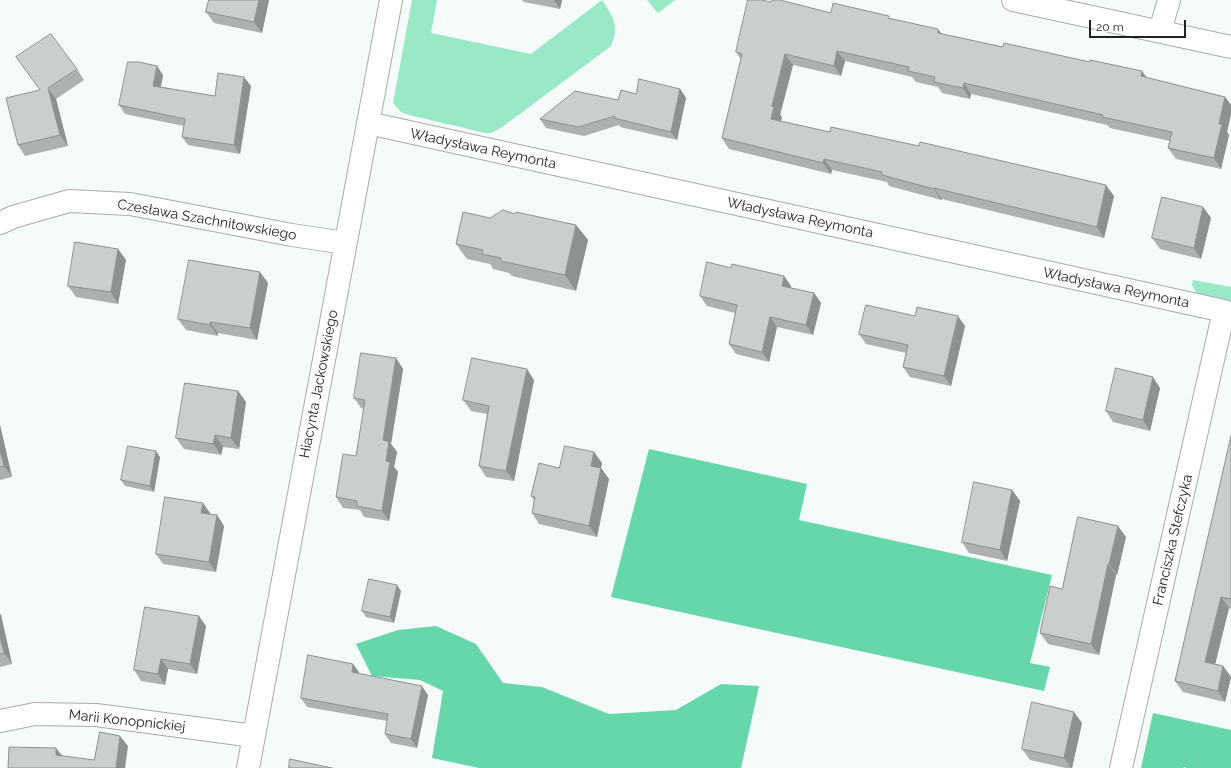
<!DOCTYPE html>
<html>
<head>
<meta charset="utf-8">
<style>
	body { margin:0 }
	#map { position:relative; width:1231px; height:768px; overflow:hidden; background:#f5fbf8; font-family:Raleway,sans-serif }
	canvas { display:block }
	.scale { position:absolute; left:1089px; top:20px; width:97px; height:18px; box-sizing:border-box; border:2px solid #212322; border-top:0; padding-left:5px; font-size:12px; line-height:14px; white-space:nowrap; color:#212322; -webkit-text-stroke:3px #fff; paint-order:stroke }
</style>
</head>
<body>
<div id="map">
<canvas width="1231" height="768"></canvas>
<div class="scale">20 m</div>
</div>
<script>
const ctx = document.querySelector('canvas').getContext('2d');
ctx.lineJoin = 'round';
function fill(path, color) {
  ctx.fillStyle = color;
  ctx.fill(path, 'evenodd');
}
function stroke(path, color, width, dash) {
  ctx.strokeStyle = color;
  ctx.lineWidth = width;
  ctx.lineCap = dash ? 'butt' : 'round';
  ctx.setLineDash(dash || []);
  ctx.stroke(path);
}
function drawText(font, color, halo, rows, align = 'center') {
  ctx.font = font + ' Raleway,sans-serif';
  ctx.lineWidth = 3.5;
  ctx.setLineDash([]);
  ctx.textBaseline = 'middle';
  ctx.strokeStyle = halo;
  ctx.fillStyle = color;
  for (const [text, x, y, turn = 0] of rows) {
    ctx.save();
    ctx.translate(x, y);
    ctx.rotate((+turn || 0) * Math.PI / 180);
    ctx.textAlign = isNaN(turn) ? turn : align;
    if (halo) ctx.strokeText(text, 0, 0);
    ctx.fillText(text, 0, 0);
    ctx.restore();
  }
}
const green = new Path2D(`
	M412,0H437L431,33L531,54L602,0C613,17 620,26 611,46L501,128L491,133H485L409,115L401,112L393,103Z
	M647,0H675L658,13Z
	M1193,280L1231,287V301L1197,294L1192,285Z`);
const forest = new Path2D(`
	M649,449L807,484L799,520L1052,575L1030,663L1050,667L1044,691L611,597Z
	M436,626L476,644L503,683L542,687L609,714L676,710L721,684L759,686L741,768H479L432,758L443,691L420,680L372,676L356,644L398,630Z
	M1153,713L1231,730V768H1186L1184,767L1183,768H1141Z`);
const street = new Path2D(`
	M1013,0L1231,47
	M1160,31L1169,0
	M368,123L1224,311L1231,315
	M0,223L13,217L69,201L130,204L292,235L345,243
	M0,721L35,714L96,715L254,736
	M248,768L391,0
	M1121,768L1224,311`);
const wall = new Path2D(`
	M209,0H269L262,33L214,23L206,12Z
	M522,0H562L560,9L524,2Z
	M771,2L831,13L890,18L942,34L1147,78L1225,97L1231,105V114L1227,132L1229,135L1221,169L1176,159L1168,148L1170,141L1110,128L1107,125L971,94L970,99L942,93L938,87L916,82L912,77L845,61L841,76L793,65L780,115L782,117L781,121L1114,196L1104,238L942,199L941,200L889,186L887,182L832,170L831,174L729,149L722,138L741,60L736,52Z
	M77,69L84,80L56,99L68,146L25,156L18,145L40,90Z
	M163,75L161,87L215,96L251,86L240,154L188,145L182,137L184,126L125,114L119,105Z
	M680,89L686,98L677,140L620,127L619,125L584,136L546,128L540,119L618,100L636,94Z
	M1203,207L1211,218L1201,259L1160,249L1152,238Z
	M515,214L576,225L588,240L576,291L512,276L509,273L493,269L490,264L467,259L456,244L490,218Z
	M118,249L126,260L118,304L76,297L68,286Z
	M731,268L784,276L791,286V288L814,293L821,303L813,335L777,327L769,362L736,354L729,344L735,313L707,306L700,296Z
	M268,283L257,340L218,333V336L186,330L178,319Z
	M965,326L951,386L910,377L903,367L906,353L866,344L859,334Z
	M396,358L403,369L391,444L397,452L394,467L398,472L389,521L364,517L360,510L343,508L336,497L356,456L364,409L361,408L354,398Z
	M534,380L514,481L486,477L479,466L487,414L471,411L463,400Z
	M1160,388L1150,431L1113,422L1106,411Z
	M238,391L246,402L239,449L223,447L221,455L184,449L176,438Z
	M0,425L12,477L0,480Z
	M1231,436V609L1229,608L1215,664L1223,666L1231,677L1225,702L1183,692L1175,681Z
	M594,452L602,463L601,468L609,479L597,537L539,524L532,513L534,500L531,496L559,468Z
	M160,457L154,492L125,486L121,480Z
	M1012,490L1020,501L1007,561L969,553L962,542Z
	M210,513V514L217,515L224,526L216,572L163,564L156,554Z
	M1126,537L1117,575H1116L1099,655L1048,644L1040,633L1062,589Z
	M401,591L394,623L366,617L362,611Z
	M0,614L1,615L12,664L0,667Z
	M206,626L197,674L168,669L165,685L141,681L134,670Z
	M353,664L359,673L428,695L417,748L391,743L385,734L387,721L307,707L301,698Z
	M1082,723L1072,768H1066L1030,760L1022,749Z`);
const shadedWall = new Path2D(`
	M259,0H269L262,33L254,22Z
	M554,0H562L560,9Z
	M938,29L946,40L938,33Z
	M837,51L845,61L841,76L834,66Z
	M785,54L793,65L780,115L782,117L779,130L771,119L772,106Z
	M157,66L163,75L159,94L153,86Z
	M1142,71L1150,82L1141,76Z
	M244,77L251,86L240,154L234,145Z
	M964,83L971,94L970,99L963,88Z
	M48,88L56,99L68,146L60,135Z
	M680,89L686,98L677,140L671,132Z
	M1225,97L1231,105V114L1227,132L1229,135L1221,169L1214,158L1219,124Z
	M824,159L832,170L831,174L823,163Z
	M1106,185L1114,196L1104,238L1097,227Z
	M934,188L942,199L941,200L934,189Z
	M1203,207L1211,218L1201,259L1194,248Z
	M576,225L588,240L576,291L565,275Z
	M118,249L126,260L118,304L111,292Z
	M260,272L268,283L257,340L250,328Z
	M784,276L791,286L789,296L782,286Z
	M814,293L821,303L813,335L806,325Z
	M958,316L965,326L951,386L944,376Z
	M770,317L777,327L769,362L762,352Z
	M210,322L218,333V336L210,325Z
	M396,358L403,369L391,444L397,452L394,467L398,472L389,521L382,511L386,461L383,440Z
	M527,369L534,380L514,481L506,471Z
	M1153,377L1160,388L1150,431L1143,420Z
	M238,391L246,402L239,449L231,438Z
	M0,425L12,477L4,466L0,450Z
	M215,435L223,447L221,455L213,444Z
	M156,451L160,457L154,492L150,486Z
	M594,452L602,463L599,477L591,466Z
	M601,468L609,479L597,537L589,526Z
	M1012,490L1020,501L1007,561L1000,550Z
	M203,503L210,513L208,523L201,513Z
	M217,515L224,526L216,572L209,562Z
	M1118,526L1126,537L1117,575L1109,564Z
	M1108,564L1116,575L1099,655L1091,644Z
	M397,585L401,591L394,623L390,617Z
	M1221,597L1229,608L1213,673L1205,662Z
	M0,614L1,615L12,664L4,653L0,636Z
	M199,616L206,626L197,674L190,664Z
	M161,659L168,669L165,685L158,674Z
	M353,664L359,672L358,680L352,672Z
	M1223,666L1231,677L1225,702L1218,691Z
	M422,686L428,695L417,748L411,739Z
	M1074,712L1082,723L1072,768H1071L1064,758Z
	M120,736L128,746L125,768H116Z
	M56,748L64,758L56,755Z`);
const building = new Path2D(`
	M209,0H259L254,22L206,12Z
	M748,0H761L771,2L772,0H780L831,13L833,3L889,16L888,18L938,29V33L1003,47L1004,43L1090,62V60L1142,71L1141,76L1225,97L1219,124H1222L1214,158L1168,148L1172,132L1102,117L1103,115L964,83L963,88L934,82L935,77L908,71L909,67L837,51L834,66L785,54L772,106L774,107L771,119L830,132L831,127L919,146L920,142L1106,185L1097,227L934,188V189L882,175V172L824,159L823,163L722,138L742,54L736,52Z
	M51,34L77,69L48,88L60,135L18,145L6,98L40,90L16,57Z
	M128,62H139L157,66L153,86L215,96L218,73L244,77L234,145L182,137L185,119L119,105Z
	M639,79L680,89L671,132L614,118L615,116L578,127L540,119L575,91L618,100L621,90L636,94Z
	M1162,197L1203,207L1194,248L1152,238Z
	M503,210L515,214L516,212L576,225L565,275L501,261V258L482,254L483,250L456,244L463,212L490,218Z
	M75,242L118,249L111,292L68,286Z
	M189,260L260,272L250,328L210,322V325L178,319Z
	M707,262L731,268L732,264L784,276L782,286L814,293L806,325L770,317L762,352L729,344L737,305L700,296Z
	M866,305L915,316L917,307L958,316L944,376L903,367L908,345L859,334Z
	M361,353L396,358L383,440L389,442L386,461L390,462L382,511L357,506V501L336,497L343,454L356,456L365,400L354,398Z
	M472,358L527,369L506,471L479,466L489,406L463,400Z
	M1116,368L1153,377L1143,420L1106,411Z
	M185,383L238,391L231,438L215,435L213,444L176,438Z
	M1231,436V599L1221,597L1205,662L1223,666L1218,691L1175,681L1225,462Z
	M128,446L156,451L150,486L121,480Z
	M565,446L594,452L591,466L601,468L589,526L532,513L535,497L531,496L539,463L559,468Z
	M0,450L4,466L0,467Z
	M974,482L1012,490L1000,550L962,542Z
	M165,497L203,503L201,513L217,515L209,562L156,554Z
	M1078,517L1118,526L1109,564H1108L1091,644L1040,633L1050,586L1062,589Z
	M369,579L397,585L390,617L362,611Z
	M145,607L199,616L190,664L161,659L158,674L134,670Z
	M0,636L4,653L0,654Z
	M308,655L353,664L352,672L422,686L411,739L385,734L388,714L301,698Z
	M1032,702L1074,712L1064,758L1022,749Z
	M100,732L120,736L116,768H8L9,747L56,748V755L94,760Z
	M290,759L332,768H289Z`);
const streetNames = [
	["Władysława Reymonta",483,149,12],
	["Władysława Reymonta",800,218,12],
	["Czesława Szachnitowskiego",207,220,10],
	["Władysława Reymonta",1116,288,12],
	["Hiacynta Jackowskiego",319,384,-79],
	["Franciszka Stefczyka",1173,540,-77],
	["Marii Konopnickiej",127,721,6]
];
fill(green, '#99e8c6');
fill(forest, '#66d7ab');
stroke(street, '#a7aca9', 24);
stroke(street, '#fff', 22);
fill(wall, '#aeb2af');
fill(shadedWall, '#8d918f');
fill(building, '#cacfcc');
stroke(building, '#8d918f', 1);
drawText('14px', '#212322', '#fff', streetNames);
</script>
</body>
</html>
